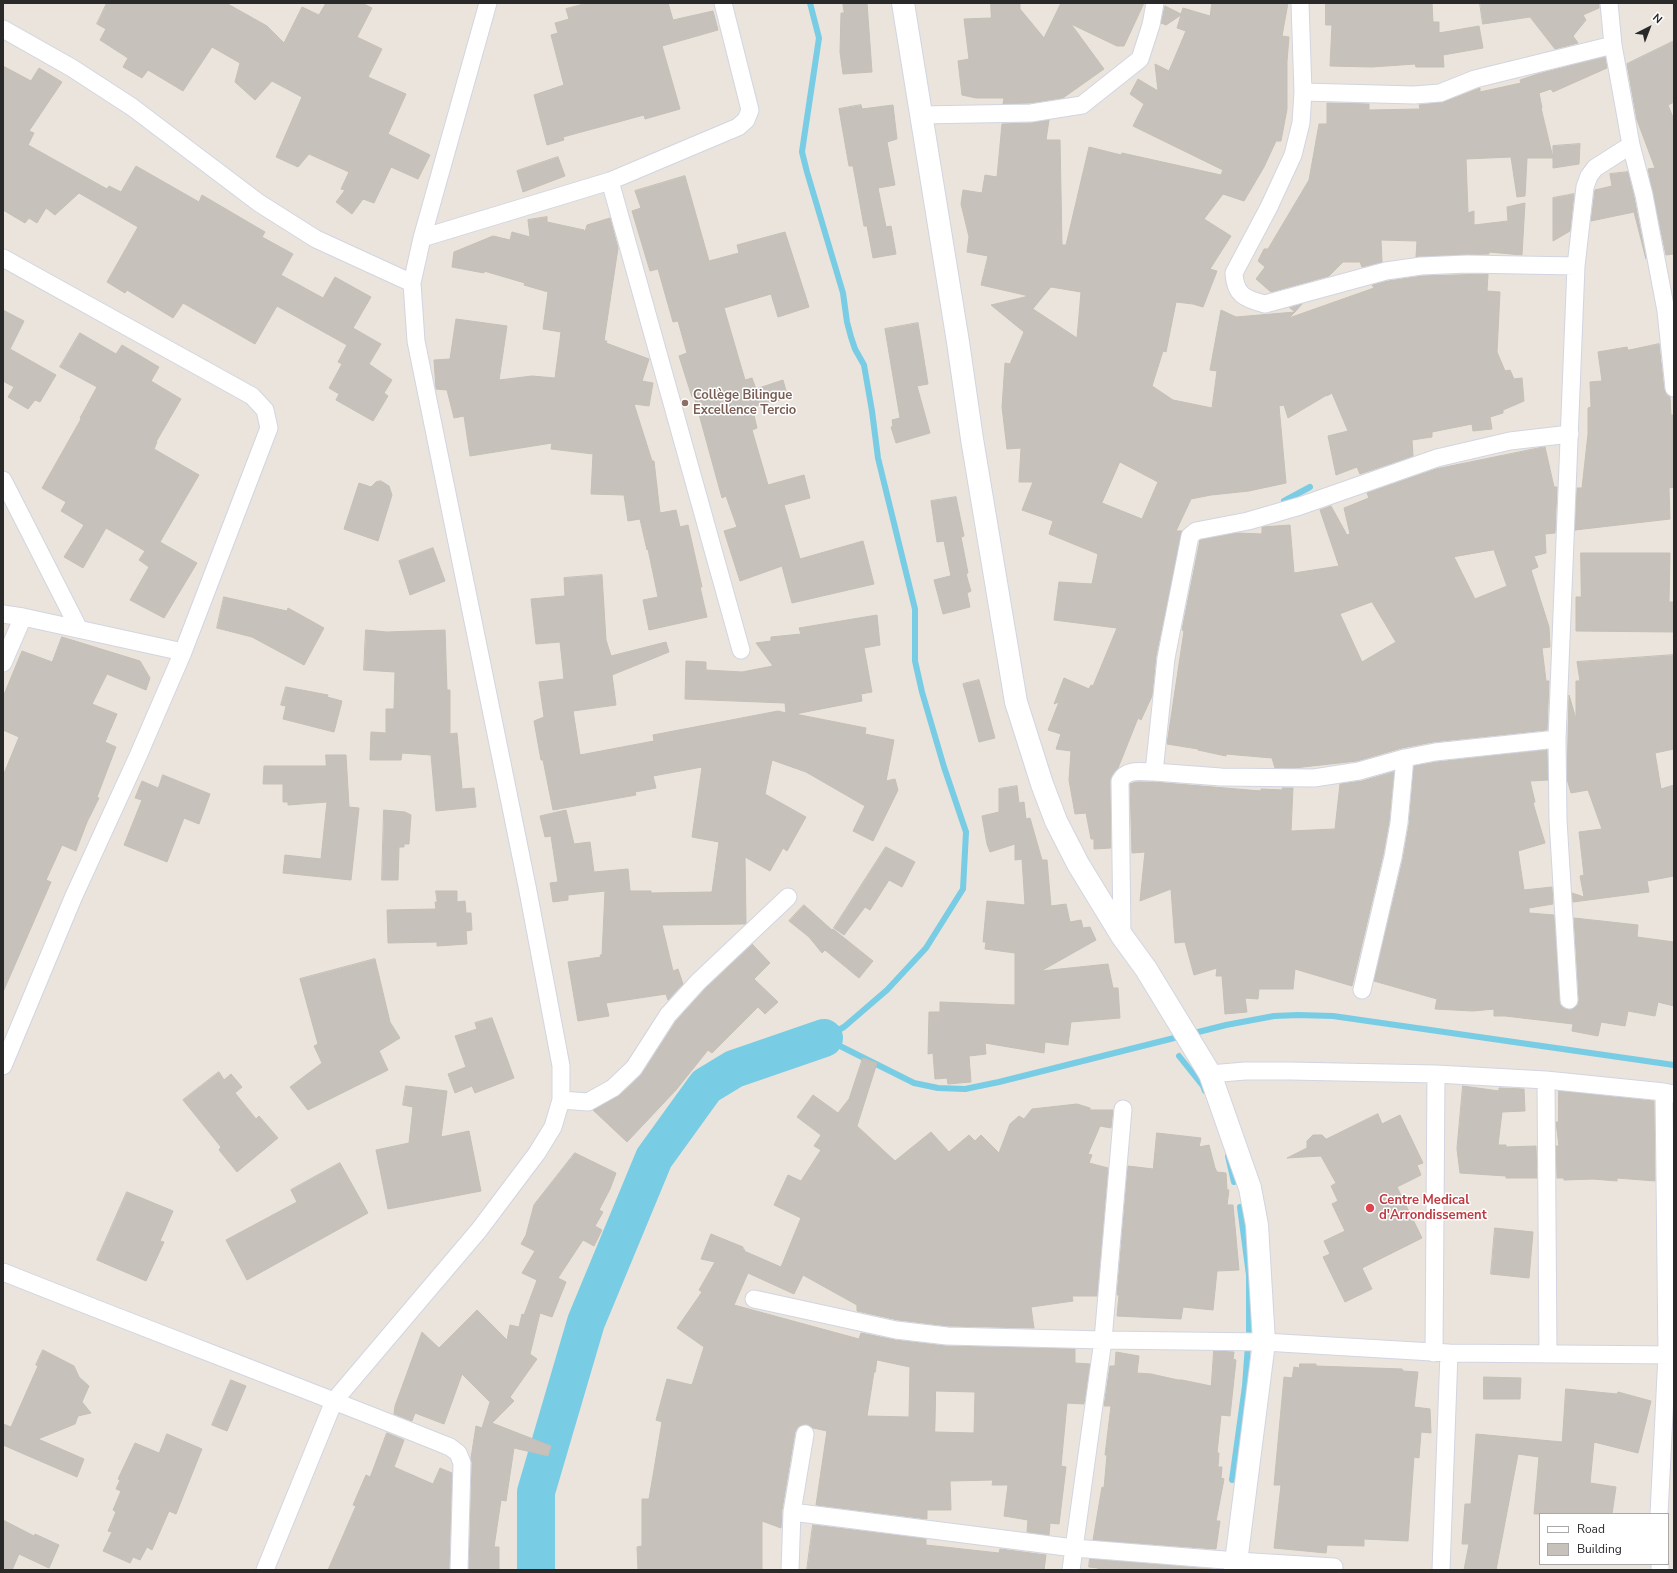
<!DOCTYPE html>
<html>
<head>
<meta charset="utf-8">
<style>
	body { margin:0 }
	#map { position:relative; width:1677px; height:1573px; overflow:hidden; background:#eae4dc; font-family:"Nunito Sans",sans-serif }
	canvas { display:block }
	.frame { position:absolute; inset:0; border:4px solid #292929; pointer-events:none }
	.legend { position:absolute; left:1539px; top:1513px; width:130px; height:52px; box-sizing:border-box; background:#fff; border:1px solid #a9a9a9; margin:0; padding:5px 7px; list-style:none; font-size:12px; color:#292929 }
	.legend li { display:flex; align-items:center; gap:8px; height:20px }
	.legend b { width:20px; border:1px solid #a9a9a9 }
	.north { position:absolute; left:1629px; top:8px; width:40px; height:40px; -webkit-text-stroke:3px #fff; paint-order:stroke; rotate:42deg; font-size:11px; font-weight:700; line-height:16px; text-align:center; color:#292929 }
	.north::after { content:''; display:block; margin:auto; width:14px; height:18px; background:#292929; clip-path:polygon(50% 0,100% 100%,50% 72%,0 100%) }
</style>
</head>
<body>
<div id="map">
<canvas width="1677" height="1573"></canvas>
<div class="frame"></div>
<ul class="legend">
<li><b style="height:5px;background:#fff"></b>Road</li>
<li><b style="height:11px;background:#c6c2bb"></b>Building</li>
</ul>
<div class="north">N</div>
</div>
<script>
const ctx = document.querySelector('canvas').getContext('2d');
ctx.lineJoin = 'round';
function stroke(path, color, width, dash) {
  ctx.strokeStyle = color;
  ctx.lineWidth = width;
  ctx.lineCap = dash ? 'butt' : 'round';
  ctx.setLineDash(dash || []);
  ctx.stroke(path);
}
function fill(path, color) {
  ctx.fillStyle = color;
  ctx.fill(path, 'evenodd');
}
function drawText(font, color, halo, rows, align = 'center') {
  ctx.font = font + ' "Nunito Sans",sans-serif';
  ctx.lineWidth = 3;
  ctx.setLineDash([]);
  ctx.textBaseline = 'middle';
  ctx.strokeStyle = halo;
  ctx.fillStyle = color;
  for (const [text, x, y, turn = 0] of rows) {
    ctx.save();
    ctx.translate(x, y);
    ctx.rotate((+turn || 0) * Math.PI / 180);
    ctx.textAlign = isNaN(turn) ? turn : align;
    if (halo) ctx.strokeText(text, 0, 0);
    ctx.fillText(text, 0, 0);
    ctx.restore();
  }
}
const stream = new Path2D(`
	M810,3L819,38L804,138L802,152L807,172L843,293L847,322L851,337L855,349L864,365L872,411L878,458L915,609V661L922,692L944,767L966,832L963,889L926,948L887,990L844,1027L824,1038
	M1284,501L1310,487
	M824,1038L914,1083L938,1088L965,1089L999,1082L1226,1025L1274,1016L1298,1015L1333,1016L1674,1065
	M1179,1056L1203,1086L1205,1091
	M1228,1156L1234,1182
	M1240,1207L1249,1275V1331
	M1232,1480L1245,1386L1248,1345`);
const river = new Path2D(`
	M536,1570V1492L586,1322L654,1158L706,1086L734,1069L824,1038`);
const building = new Path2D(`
	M107,3H226L267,26L284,43L302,7L319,15L326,3H362L372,8L357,37L382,49L368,77L406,94L388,134L430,155L418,179L391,167L374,203L363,199L352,214L336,202L345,190L341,189L349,172L309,154L298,167L276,157L302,97L272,81L255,100L235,82L240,63L212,47L183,91L148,70L142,78L123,67L128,58L100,40L106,29L97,24Z
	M588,3H668L673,20L713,11L718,30L662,46L680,109L645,119L644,115L563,137L564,140L547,145L534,95L564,85L551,35L558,33L555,23L569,19L566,9Z
	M843,3H867L872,72L843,74L840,52L841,13H844Z
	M991,3H1020V9L1044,38L1061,3H1144L1124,46H1117L1071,24L1104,69L1063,98L1030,103L1003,104L1004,98H976L962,95L958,61L969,59L964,19L991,18Z
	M1212,3H1288L1282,36L1289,37L1287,61V109L1281,141H1276L1264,167L1244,201L1223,194L1204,219L1231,236L1210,269L1217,271L1203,307L1193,304L1176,302L1166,352L1163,351L1152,386L1173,400L1212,408L1217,371L1210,370L1221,310L1236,317L1295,312L1289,318L1374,288L1372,285L1388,281L1422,276L1488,274L1487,291L1500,292L1497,352L1505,371L1510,370L1514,379L1522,378L1524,401L1503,410V413L1490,417L1492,429L1473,431L1472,424L1432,432V437L1412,440L1413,456L1360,474L1357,467L1336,475L1328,436L1348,431L1332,393L1327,396V395L1288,418L1284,405L1279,406L1286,483L1249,491L1211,495L1191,499L1176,531H1182L1156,656L1152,696L1141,720L1138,718L1118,768L1112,775L1110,781L1111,848L1094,849V839H1091L1086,813L1075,814L1069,780L1071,751L1056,749L1061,734L1048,730L1059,702L1054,704L1064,678L1089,689L1091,685L1093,686L1117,628L1054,620L1059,582L1092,584L1098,554L1049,534L1053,521L1022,510L1033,482H1019L1021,448L1007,449L1002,407L1005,363L1010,364L1024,332L991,305L1029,296L981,285L988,256L967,252L969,237L961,204L963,190L982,193L985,175L997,177L1002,124L1031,123L1049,120L1046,140H1060L1062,245H1066L1089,147L1121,155L1122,153L1221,175L1223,170L1133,126L1144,104L1130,94L1138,79L1158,91L1155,64L1169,71L1186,31L1177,28L1181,15L1166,25L1161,23L1165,6L1181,14L1183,8L1210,16ZM1051,287L1081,292L1077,338L1033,309ZM1120,462L1158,482L1142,519L1102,503Z
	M1326,3H1432L1433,22H1439V33L1479,26L1483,48L1443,55L1444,67H1416L1415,64L1372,67L1330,66L1332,25H1326Z
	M1480,3H1599V8L1583,15L1586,20L1573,36L1578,43L1555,49L1530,17L1483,24Z
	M1674,41V102L1668,105L1674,120V254L1666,255L1648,169L1655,168L1637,120L1627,64Z
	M1605,57L1607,68L1553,92L1551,89L1539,93L1542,108H1541L1553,158H1527L1525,196L1517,197L1511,157L1466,159L1468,213L1474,211V225L1508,221L1507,207L1525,203L1522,255L1489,252V254L1416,257L1417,241L1381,240L1382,262L1362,267L1360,262H1343L1329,276L1271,292L1256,279L1265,267L1258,261L1264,249H1268L1309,180L1319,124H1327V103L1369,104V110L1420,109L1419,105L1444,102L1480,88V92L1521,83L1520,80L1538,74Z
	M3,66L31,81L39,68L62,82L29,131L34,133L28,145L107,189L109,186L121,192L136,166L199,202L202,195L265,232L262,237L293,254L281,275L323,298L335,277L371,297L353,328L381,344L369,364L392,380L384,393L388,396L373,421L336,400L339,394L329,388L342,364L338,362L347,345L277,306L255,344L183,303L173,318L127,290L125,293L107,282L138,227L79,193L55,215L46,208L37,223L29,218L25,223L3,210Z
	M861,105L862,109L893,105L897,139L887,142L895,185L878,188L886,227L891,226L896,254L873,258L867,226H864L853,166H849L839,109Z
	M1580,144L1579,164L1553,168V146Z
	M558,157L565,176L523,192L517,171Z
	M1628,172L1634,197L1646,259L1634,212L1591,221L1595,190L1612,186L1610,174Z
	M685,176L709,261L739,253L737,245L785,232L809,307L778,317L771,294L724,308L745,380L752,378L756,389L783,380L788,398L752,407L757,428L752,430L768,485L804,475L810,498L784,505L800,559L863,541L874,584L792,603L782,566L740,581L724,531L737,527L726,496L722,498L694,396L692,397L679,356L687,353L678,321L673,322L658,269L650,271L632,211L641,208L635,191Z
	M1574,194L1570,231L1553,241V198Z
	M547,217V222L584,230L585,232L587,225L610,218L618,248L604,341H607L606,343L649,359L642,381L653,383L649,406L634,404L652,461H654L660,513L676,510L680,527L688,525L702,587H700L707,617L649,630L643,600L658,597L648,549L647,550L640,519L628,521L624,495L591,494L593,454L551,449L552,443L470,456L464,416L454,418L447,390L436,389L434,360L450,359L456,319L507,326L499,380L532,376L555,378L561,332L543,329L548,292L524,285L525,283L484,271V273L452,267L454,252L493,236L510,240L512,232L530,237L528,220Z
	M1302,304L1295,312L1290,308Z
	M3,310L24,321L10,349L56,375L40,402L35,400L28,409L8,397L14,387L3,381Z
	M918,323L928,384L917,386L930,433L896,443L891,427L893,426L892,420L900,418L885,329Z
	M80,333L116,354L122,345L159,367L151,381L181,399L156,442H157L154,449L199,475L160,542L197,563L164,618L130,600L149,567L139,560L145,551L106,528L83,568L64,557L84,525L61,511L66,502L42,488L81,419L80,418L97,387L60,367Z
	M1659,344L1664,389L1666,394L1670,397L1671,415H1673L1674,487L1669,488L1670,519L1575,530L1577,488H1582L1588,434V408L1591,407L1590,382L1602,381L1598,352L1627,347L1628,350Z
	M1545,447L1554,487H1557L1555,533L1545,534L1546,553L1534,556L1538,567L1531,570L1549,627L1550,647L1542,648L1546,681H1549L1547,730L1433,742L1402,748L1357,761L1294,768H1275L1272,758L1226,754V756L1198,750V749L1167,744L1184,631L1182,630L1200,540L1237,533L1262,534V527L1290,525L1294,573L1339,566L1320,510L1331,506L1347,535L1350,534L1344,508L1369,498L1367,493L1436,469ZM1494,550L1507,586L1475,599L1454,557ZM1372,602L1396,642L1362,662L1340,614Z
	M381,481L389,486L392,495L378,541L344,529L359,483L371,487L376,482Z
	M956,497L964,536L961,537L968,573L966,574L971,591L967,593L970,607L943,614L934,580L954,575L951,576L944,541L937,542L931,501Z
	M433,548L445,581L410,595L399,561Z
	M1581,553H1670L1669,602H1674V632L1576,631V597H1581Z
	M602,575L606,640L611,656L666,642L669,652L612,675L616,705L573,711L580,755L654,741L653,735L778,711L786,713L785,703L685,699L686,661L706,662V670L742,672L773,666L756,643L771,641V637L801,634L799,628L877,615L880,645L864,648L872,692L861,694L862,701L795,714L866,728L865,734L894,740L886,781L895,779L898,790L873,841L853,831L865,806L806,772L772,760L765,794L806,817L787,851L783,848L770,871L745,857L746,923L745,924L662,925L673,971L678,969L683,984L668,1000L666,994L606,1003L609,1016L578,1021L568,962L601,957L600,955H602L605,891L568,895V900L553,902L550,883L558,882L551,836L545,837L540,816L566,810L574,844L590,842L594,872L628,869L630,891H651V893L712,892L719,842L692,837L702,767L653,776L656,788L635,792L636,795L553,810L543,760H541L534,721L544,717L539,682L564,679L560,642L536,644L531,599L565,596L564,578Z
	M224,597L287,611L288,608L324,628L304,665L252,637L217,628Z
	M366,630L387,632L445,630L447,690H450V734L457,733L462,789L474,788L476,807L436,811L431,755L402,753L401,760H370L371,732L386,733V709H394L395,672L364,670Z
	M62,637L140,661L150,678L146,690L107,674L92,704L117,714L105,742L116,747L97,797L99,798L87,822L76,851L62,845L46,880L51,882L3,992V776L19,737L3,730V697L22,651L52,662Z
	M1674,655V749L1655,753L1661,789L1674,785V876L1647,881L1649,892L1573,902L1572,893L1584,897L1580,876L1584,875L1579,832L1602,829L1588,790L1571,793L1567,779L1569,695L1576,719V681H1580L1577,662Z
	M979,680L995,738L979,742L963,684Z
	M286,687L328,695L327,697L342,701L334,732L283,719L286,706L281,705Z
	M1547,750L1548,780L1530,781L1535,802L1533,803L1545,843L1518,851L1524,890L1552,887L1553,904L1529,908V913L1554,915L1560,1005L1565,1009L1570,1010L1578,1005L1579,1000L1574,918L1638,925L1637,937L1674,942V1006L1658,1002L1655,1016L1628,1011L1625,1026L1601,1022L1598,1036L1572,1031L1573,1024L1505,1016H1494V1009L1473,1011L1435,1009L1437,999L1374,981L1403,859L1409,824L1414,766L1437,762Z
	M326,755H346L349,807L359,808L351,880L283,873L285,855L321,859L327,802L288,805V802H283V784H263L264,766H326Z
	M1394,772L1389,822L1383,855L1352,986L1295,969L1293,989H1259L1258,999L1245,998L1247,1012L1225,1014L1222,976H1216L1217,968L1194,975L1185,942L1175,943L1171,889L1140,901L1145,852L1132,853L1130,784L1136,782H1153L1261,791V789L1283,790L1282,788H1293L1291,831L1335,829L1340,784L1362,781Z
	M163,775L210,794L199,824L184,818L167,862L124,845L142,800L135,798L142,781L158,788Z
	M1017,786L1019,803L1024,802L1026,819L1030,818L1042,860H1047L1051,906L1066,904L1070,922L1081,920L1083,928L1090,927L1096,940L1041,971L1108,964L1113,988H1118L1120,1018L1071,1022L1068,1045L1045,1042L1044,1053L985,1043L986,1054L969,1056L971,1082L948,1084L947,1078L935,1079L933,1053L928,1054L929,1012H940V1002L1015,1005V953L985,949L986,942H983L987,901L1025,905L1022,859L1015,860V844L990,852L987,844L982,816L999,812V789Z
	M384,810L405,812L411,815L409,844H404V847H399L398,880H382Z
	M886,847L915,862L902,887L889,880L870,910L865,907L844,935L834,928Z
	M436,891H457V902L465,901L466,913H471L472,930L466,931L467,944L437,946V942L388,943L387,910L436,909L435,902H437Z
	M804,905L832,930L833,929L873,961L859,978L825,950L822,953L809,937L789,921Z
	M752,944L770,963L754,979L778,1002L765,1014L758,1007L712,1053L708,1050L676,1090L627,1142L593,1110L620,1095L641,1075L676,1021L705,989Z
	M375,959L390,1022L400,1038L379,1051L388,1070L308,1110L290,1087L322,1063L314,1046L318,1044L300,979Z
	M492,1018L514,1078L475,1093L472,1086L455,1093L448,1074L466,1067L455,1036L477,1029L475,1023Z
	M863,1058L877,1063L857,1126L895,1161L931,1132L949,1152L969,1135L975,1141L981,1135L999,1153L1010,1124L1019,1116L1024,1119L1032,1109L1077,1104L1090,1108V1110H1113L1111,1128L1100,1126L1088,1154L1092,1155L1089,1163L1108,1168L1097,1296H1072L1073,1301L1031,1307L1034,1328L948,1326L898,1320L857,1311V1305L803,1275L794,1294L748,1273L734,1305L859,1339L861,1333L895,1340L946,1346L1075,1349V1363L1090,1364L1084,1404L1067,1403L1061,1466L1066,1467L1059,1524L1050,1523L1049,1535L1027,1532L1028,1520L1004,1516L1008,1485H992L993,1480L950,1481L951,1510H927V1519L816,1505L827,1431L813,1428L807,1424L802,1425L798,1427L795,1432L782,1510L781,1528L762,1521V1570H638L637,1547L642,1546V1499H649L662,1422L656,1420L667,1379L692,1385L704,1347L677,1328L702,1292L699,1290L715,1262L701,1259L711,1234L743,1247V1249L745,1250L744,1251L781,1267L801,1218L774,1205L788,1175L801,1181L821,1150L814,1146L821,1135L797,1117L813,1095L838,1113L849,1099ZM877,1360L910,1367L909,1417L867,1416L874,1372H875ZM936,1391L975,1392L974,1433L935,1432Z
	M219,1072L224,1080L231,1074L242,1087L235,1093L256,1119L259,1116L278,1138L237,1172L219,1150L221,1147L183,1100Z
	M406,1086L447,1091L441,1137L469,1131L481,1191L388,1209L376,1150L409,1143L413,1107L403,1105Z
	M1463,1086L1499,1091V1088L1524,1089L1525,1111L1502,1112L1498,1145H1506V1147L1536,1146L1537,1178H1506V1176L1460,1173L1457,1149Z
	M1559,1091L1654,1101L1655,1181L1617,1178V1181L1593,1179L1564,1180V1178H1557L1556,1146H1559L1556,1122H1558Z
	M1378,1114L1382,1124L1400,1115L1423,1163L1417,1165L1421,1175L1397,1187L1422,1238L1362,1268L1372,1289L1345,1302L1323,1257L1330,1254L1324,1241L1345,1231L1332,1204L1338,1201L1331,1186L1336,1183L1321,1156L1287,1158L1307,1148V1141L1313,1135H1322L1326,1139Z
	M1157,1133L1201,1138L1199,1147L1209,1145L1215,1168L1217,1172L1226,1173L1227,1190H1229L1227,1205H1233L1239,1270L1217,1271L1213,1310L1183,1307L1181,1319L1117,1316L1119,1295H1117L1128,1166L1153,1169Z
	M575,1153L616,1173L610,1189L599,1210L603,1212L595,1226L602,1230L594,1246L583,1240L558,1278L566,1282L552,1317L540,1313L530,1354L537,1359L510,1397L514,1401L492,1423L551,1446L548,1456L514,1448L506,1501L501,1500L494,1547H499V1570H469L472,1463L471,1458L476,1426L482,1428L490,1402L462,1374L444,1424L415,1413L412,1421L394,1414L395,1406L422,1332L439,1348L477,1310L507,1340L510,1325L519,1327L522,1314L524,1315L537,1280L522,1273L535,1251L521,1244L526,1235L534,1205Z
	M340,1163L368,1213L247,1280L226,1240L297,1202L291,1190Z
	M127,1192L173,1211L160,1241L164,1242L146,1281L97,1260Z
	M1495,1228L1533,1232L1529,1278L1491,1274Z
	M43,1350L74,1366L79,1377L89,1386L82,1402L91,1413L78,1416L75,1424L38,1439L84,1459L77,1477L3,1445V1424L11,1427L38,1366L36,1365Z
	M1214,1351L1234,1352L1233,1359L1236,1360L1230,1416L1221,1415L1217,1453H1219L1218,1467H1222L1221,1478L1224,1479L1216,1521H1220L1216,1549L1093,1540L1102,1487L1104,1488L1107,1455H1105L1111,1406H1104L1110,1366H1115L1116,1352L1139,1356L1137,1373L1151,1374L1178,1380H1182L1211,1386Z
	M1300,1364H1316V1366L1402,1369L1403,1371L1418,1372L1414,1407L1430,1409L1431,1433L1421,1432L1419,1458L1414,1457L1408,1541L1364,1539V1546L1327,1545L1326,1553L1274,1548L1281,1485H1274L1284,1377L1292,1378L1294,1367L1299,1368Z
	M1484,1377L1521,1378L1520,1399H1484Z
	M231,1380L246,1386L227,1431L212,1425Z
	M1566,1389L1617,1394L1618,1392L1651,1401L1638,1453L1594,1442L1590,1483L1616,1487L1612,1514H1534L1539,1457L1518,1454L1496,1570H1464L1469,1544H1462L1465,1504H1471L1476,1434L1562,1442Z
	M387,1433L404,1440L394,1467L433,1484L440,1468L452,1473L449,1570H328L356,1506L353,1505L366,1475L370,1477Z
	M167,1434L202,1449L176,1514L169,1511L152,1550L147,1547L140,1560L133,1557L130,1563L103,1551L112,1532L108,1531L116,1512L113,1510L121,1491L116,1489L120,1480L118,1479L135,1443L159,1453Z
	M3,1520L34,1536L35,1534L59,1545L49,1568L19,1554L12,1570H3Z
	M813,1525L926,1539V1545L999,1553L1000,1549L1046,1555L1044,1570H807Z
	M1090,1559L1213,1569L1098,1570V1568L1089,1567Z`);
const minor = new Path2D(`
	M1300,3L1303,92L1301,123L1293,155L1269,207L1234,273C1235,295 1245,299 1265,304L1386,271L1421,266L1467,264L1576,266
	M1609,3L1613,45L1631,145L1644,195L1666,311L1674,388
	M3,29L72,68L132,107L259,203L316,239L412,283
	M1303,92L1414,95L1440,93L1475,79L1613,45
	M921,115L1031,113L1082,105L1140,59L1151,25L1155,3
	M610,181L741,650
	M422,238L610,181L738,127L746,120L750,110L723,3
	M3,258L252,396L265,410L269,428L183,652L138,756L73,898L3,1066
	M3,480L79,629
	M3,614L23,617L183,652
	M3,663L23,617
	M1557,739L1435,752L1405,758L1359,771L1314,778L1221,777L1154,772L1166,658L1190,536L1196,531L1248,521L1300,506L1437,458L1510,441L1570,434
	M1122,936L1120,781C1127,768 1141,772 1154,772
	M1362,990L1393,857L1399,823L1405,758
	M1569,1000L1558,820L1557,739L1576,266L1585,187L1589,176L1595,168L1631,145
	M1210,1074L1245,1071H1290L1436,1074L1546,1080L1664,1092L1674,1094
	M1546,1080L1548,1354
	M561,1100L588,1102L613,1088L634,1068L668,1015L698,982L788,897
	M3,1272C151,1331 301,1387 450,1447L458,1453L462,1463L459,1570
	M754,1299L896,1330L947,1336L1103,1340L1264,1342L1449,1353L1674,1355
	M1434,1353L1436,1074
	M792,1512L1074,1548L1237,1561L1334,1567
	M1659,1514L1667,1355L1664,1092
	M1660,1564V1570
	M265,1570L334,1401L479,1230L537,1153L553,1127L561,1100V1066L527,886L416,341L412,283L422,238L488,3
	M790,1570L792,1512L805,1434
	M1071,1570L1103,1340L1123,1109
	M1441,1570L1449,1353`);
const secondary = new Path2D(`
	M903,3L958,342L972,439L1016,702L1042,784L1056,821L1078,864L1122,936L1146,969L1210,1074L1250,1188L1257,1225L1264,1342L1235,1570`);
const markers = [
	[685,403,4,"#8d6e63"],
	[1370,1208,5,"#e0444e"]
];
const educationNames = [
	["Collège Bilingue",693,396],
	["Excellence Tercio",693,411]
];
const healthNames = [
	["Centre Medical",1379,1201],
	["d'Arrondissement",1379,1216]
];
stroke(stream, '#78cce4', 6);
stroke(river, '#78cce4', 38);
fill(building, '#c6c2bb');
stroke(building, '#c5bfb6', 1);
stroke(minor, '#d2d5e1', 19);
stroke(secondary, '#d2d5e1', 24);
stroke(minor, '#fff', 17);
stroke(secondary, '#fff', 22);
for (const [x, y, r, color] of markers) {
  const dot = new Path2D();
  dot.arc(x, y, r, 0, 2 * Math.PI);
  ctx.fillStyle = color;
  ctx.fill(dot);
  stroke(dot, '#fff', 1.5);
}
drawText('bold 13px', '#785e54', '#fff', educationNames, 'left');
drawText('bold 13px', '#be3a42', '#fff', healthNames, 'left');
</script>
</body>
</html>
